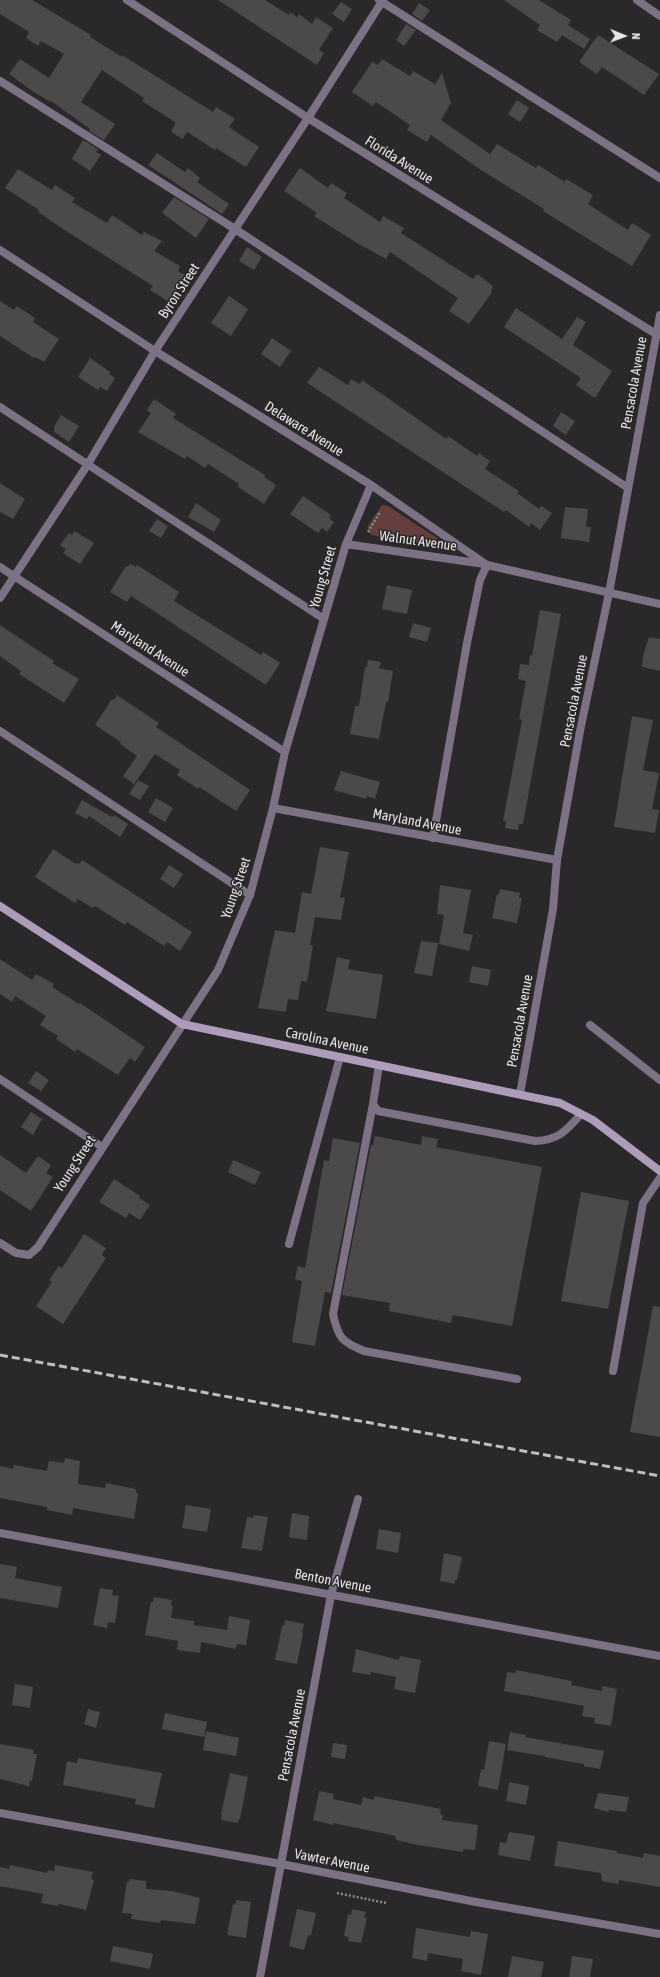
<!DOCTYPE html>
<html>
<head>
<meta charset="utf-8">
<style>
	body { margin:0 }
	#map { position:relative; width:660px; height:1977px; overflow:hidden; background:#2a282a; font-family:"Asap Condensed",sans-serif }
	canvas { display:block }
	.north { position:absolute; left:604px; top:16px; width:40px; height:40px; -webkit-text-stroke:3px #2a282a; paint-order:stroke; rotate:91deg; font-size:11px; font-weight:700; line-height:16px; text-align:center; color:#e6e4e5 }
	.north::after { content:''; display:block; margin:auto; width:14px; height:18px; background:#e6e4e5; clip-path:polygon(50% 0,100% 100%,50% 72%,0 100%) }
</style>
</head>
<body>
<div id="map">
<canvas width="660" height="1977"></canvas>
<div class="north">N</div>
</div>
<script>
const ctx = document.querySelector('canvas').getContext('2d');
ctx.lineJoin = 'round';
function fill(path, color) {
  ctx.fillStyle = color;
  ctx.fill(path, 'evenodd');
}
function stroke(path, color, width, dash) {
  ctx.strokeStyle = color;
  ctx.lineWidth = width;
  ctx.lineCap = dash ? 'butt' : 'round';
  ctx.setLineDash(dash || []);
  ctx.stroke(path);
}
function drawText(font, color, halo, rows, align = 'center') {
  ctx.font = font + ' "Asap Condensed",sans-serif';
  ctx.lineWidth = 3;
  ctx.setLineDash([]);
  ctx.textBaseline = 'middle';
  ctx.strokeStyle = halo;
  ctx.fillStyle = color;
  for (const [text, x, y, turn = 0] of rows) {
    ctx.save();
    ctx.translate(x, y);
    ctx.rotate((+turn || 0) * Math.PI / 180);
    ctx.textAlign = isNaN(turn) ? turn : align;
    if (halo) ctx.strokeText(text, 0, 0);
    ctx.fillText(text, 0, 0);
    ctx.restore();
  }
}
const green = new Path2D(`
	M382,505L388,506L437,538L438,543L433,546L372,535L368,532V526Z`);
const building = new Path2D(`
	M0,0H32L91,35L90,37L122,57V55L213,112L216,107L235,119L229,127L259,147L246,167L216,148L215,150L187,132L183,139L171,132L175,124V122L142,101L144,98L102,70L81,102L115,124L104,140L89,131L90,129L51,101V102L32,91L9,74L20,59L49,78L64,54L41,41L38,46L26,38L29,32L0,14Z
	M218,0H265L289,15L290,12L297,17L299,14L312,24L316,17L333,28L319,50L324,53L317,65Z
	M504,0H539L571,20L568,25L590,39L584,49L562,35L557,42L537,30L540,25Z
	M341,2L352,9L344,22L332,14Z
	M419,3L430,10L422,21L412,14Z
	M406,24L416,30L404,46L396,40Z
	M598,35L659,74L644,95L602,67L597,74L579,62Z
	M382,59L410,76L413,71L435,84L442,73L451,103L441,120L490,154L497,144L536,168L538,165L565,182L566,179L593,195L588,204L628,230L632,223L651,235L632,266L543,211L544,209L481,170L431,135L427,142L407,130L410,125L376,102L373,106L352,92L372,62L378,65Z
	M517,100L529,108L520,122L508,114Z
	M83,140L98,149L96,152L101,155L90,171L72,159Z
	M157,153L185,172L188,168L200,178L197,182L229,204L222,214L148,165Z
	M300,168L328,188L331,183L347,193L344,198L380,222L383,216L404,228L401,233L473,279L477,274L493,286L491,291L492,292L469,324L449,311L458,298L390,252L386,259L357,243L314,216L317,213L284,191Z
	M18,169L52,190L55,185L75,198L72,202L107,223L112,215L142,235L144,232L162,241L154,251L180,266L178,271L185,275L169,302L150,290L153,286L63,229L38,212L39,210L5,188Z
	M174,197L209,219L196,238L162,213Z
	M247,247L262,257L254,270L239,261Z
	M229,296L248,309L231,336L211,323Z
	M0,301L14,310L17,306L35,318L33,322L59,339L44,362L35,357L34,358L0,336Z
	M516,308L562,339L577,317L586,322L573,345L612,371L595,398L576,385L581,378L504,327Z
	M272,338L291,351L280,367L261,354Z
	M90,358L110,372L109,374L115,378L107,391L100,387L98,390L78,377Z
	M319,367L348,385L351,379L360,384L362,380L446,439L448,436L477,456L479,453L490,461L485,469L519,491L517,493L539,509L541,506L552,513L540,530L531,523L529,527L506,510L504,512L307,383Z
	M154,399L176,414L173,418L265,475L264,477L276,485L264,504L238,487L239,484L208,464L205,468L187,456L185,459L138,432L151,413L147,410Z
	M561,412L575,421L566,435L553,426Z
	M61,415L79,426L69,442L54,432V427Z
	M0,483L25,499L13,519L0,512Z
	M303,496L331,515L329,518L334,522L327,532L322,528L318,533L290,514Z
	M196,503L221,520L214,532L188,517Z
	M565,507L588,509L586,527H591L589,542L561,538Z
	M157,519L168,526L161,538L149,531Z
	M74,531L94,543L80,564L63,553L66,549L60,545L69,533L72,535Z
	M130,564L136,567L137,565L179,592L174,601L261,655L263,652L280,663L266,685L131,596L127,602L110,592L126,566L127,567Z
	M387,585L412,590L407,614L382,609Z
	M540,610L561,614L523,824H519L518,830L505,828L506,821H503L522,720L519,719L526,681L518,679L520,664L529,665L530,655L532,656Z
	M413,623L431,628L427,642L409,637Z
	M0,625L54,661L52,663L79,679L64,703L19,674L21,671L0,656Z
	M649,637L660,639V671L642,667L643,656Z
	M368,660L381,662L379,668L393,671L388,702H386L379,739L350,734L355,706H359L365,667H367Z
	M117,695L159,723L156,727L250,790L236,811L199,787L198,789L177,775L180,770L155,754L134,784L123,776L137,756L120,744L121,742L95,725L112,699L114,700Z
	M632,716L653,720L643,770L659,773L652,809L659,810L655,833L614,827Z
	M341,771L380,782L375,799L367,796L366,799L334,790Z
	M138,780L149,786L140,800L129,794Z
	M156,798L173,808L165,822L148,812Z
	M82,800L112,817L114,815L128,824L120,837L89,816L87,819L75,813Z
	M320,847L349,852L340,897L345,898L341,920L315,917L310,945H313L307,982L301,981L298,1000L288,999L286,1012L258,1008L275,930L295,933L302,892L311,894Z
	M53,849L76,864L77,863L79,864L82,860L192,932L180,951L167,942L164,946L127,922L125,925L95,906L93,908L78,899L75,903L35,877Z
	M169,865L183,874L174,888L160,879Z
	M440,885L471,890L463,933L473,935L469,951L439,944L444,915L437,914Z
	M500,889L520,893L519,898H522L517,923L492,918L497,894H499Z
	M421,941L438,943L432,976L414,973Z
	M337,957L350,960L348,969L383,975L376,1019L326,1011Z
	M0,959L32,980L36,974L54,984L52,987L79,1004L80,1003L145,1047L135,1062L130,1058L118,1075L77,1049L75,1052L56,1039L58,1036L40,1025L46,1016L15,996L12,1002L0,994Z
	M472,966L491,970L488,986L469,982Z
	M36,1071L49,1080L41,1091L28,1083Z
	M31,1112L42,1119L33,1135L21,1127Z
	M375,1136L421,1145L422,1136L438,1139L436,1147L542,1167L512,1326L453,1315L451,1323L389,1311L390,1303L342,1295L371,1145H373Z
	M333,1138L360,1143L331,1293L325,1292L315,1346L292,1342L302,1281L295,1279L298,1266L305,1268L324,1160L329,1161Z
	M0,1155L26,1173L38,1156L51,1165L46,1173L53,1177L31,1211L0,1190Z
	M233,1160L261,1172L255,1185L228,1172Z
	M114,1179L140,1196L139,1198L150,1205L140,1220L129,1213L126,1218L99,1202Z
	M581,1192L629,1201L608,1309L561,1301Z
	M84,1234L106,1248L102,1255L106,1258L63,1324L36,1306L52,1282L49,1280L59,1266L62,1268Z
	M653,1306L660,1307V1437L630,1432Z
	M65,1458L80,1461L78,1484L105,1488L106,1483L136,1489V1493H138L134,1519L73,1508L72,1515L47,1510V1507L0,1498V1466L13,1469L14,1465L47,1471L49,1461L64,1463Z
	M186,1505L211,1509L207,1532L182,1528Z
	M292,1513L309,1516L307,1540L289,1537Z
	M254,1515L268,1517L262,1551L241,1548L247,1517L253,1518Z
	M379,1529L401,1533L398,1553L376,1549Z
	M444,1553L462,1557L457,1580H455V1584L440,1581Z
	M0,1564L17,1567L15,1578L62,1587L58,1608L0,1598Z
	M100,1588L113,1590L112,1595L119,1596L115,1623L108,1622L107,1628L93,1625Z
	M154,1597L172,1600L171,1606H173L171,1618L194,1621V1625L227,1630L229,1616L250,1620L246,1645L237,1644L236,1649L201,1642L200,1653L177,1650L178,1641L145,1635L151,1602H153Z
	M285,1620L304,1624L302,1633H303L297,1664L275,1660L282,1626H284Z
	M356,1649L399,1660L400,1656L421,1660L415,1693L394,1689L396,1677L371,1672L370,1675L352,1672Z
	M516,1670L572,1681L571,1685L602,1691V1686L617,1689L611,1726L594,1723L595,1718L582,1716L584,1706L504,1691L507,1672L515,1673Z
	M15,1684L33,1687L30,1708L12,1705Z
	M88,1709L100,1712L96,1728L84,1724Z
	M165,1713L207,1722L204,1737L162,1729Z
	M206,1731L239,1738L236,1756L203,1750Z
	M510,1732L525,1735V1737L604,1751L600,1769L584,1766V1764L545,1757V1756L507,1750Z
	M489,1741L506,1744L498,1790L478,1786L481,1769L484,1770Z
	M333,1743L347,1745L345,1759L331,1757Z
	M0,1744L34,1750L33,1754H37L32,1781L30,1780L29,1786L0,1779Z
	M78,1758L162,1773L154,1808L135,1804L136,1799L63,1785L67,1761L77,1763Z
	M230,1773L248,1777L240,1819L239,1818L238,1823L221,1820L222,1815L221,1814Z
	M509,1782L529,1786L526,1805L506,1801Z
	M319,1791L334,1794L333,1799L361,1805L363,1797L374,1800V1796L441,1809L440,1814L443,1815L442,1820L478,1825L475,1850L463,1849V1852L418,1845L396,1840V1836L333,1823V1825L313,1820Z
	M598,1793L629,1797L626,1812L609,1810L608,1812L594,1808Z
	M509,1832L535,1836L530,1861L498,1855L500,1842L506,1843Z
	M558,1841L617,1851V1853L643,1858L644,1853L660,1856V1887L619,1880L618,1884L602,1881L601,1873L554,1866Z
	M10,1865L47,1873L48,1870L54,1871L55,1865L93,1872L91,1879L94,1880L86,1910L59,1904L58,1906L41,1903L43,1894L0,1886V1867L9,1869Z
	M130,1879L146,1881V1889L172,1891L200,1898L195,1924L161,1920L160,1923L131,1919L132,1914L122,1913L127,1882H129Z
	M236,1900L251,1902L246,1938L227,1935L233,1904L235,1905Z
	M297,1909L316,1913L311,1936L308,1935L304,1950L289,1946Z
	M352,1909L366,1912L364,1918H367L361,1943L348,1941L349,1937L344,1936L348,1914L351,1915Z
	M416,1928L470,1937L471,1931L488,1934L481,1975L461,1971L463,1959L428,1953L427,1961L412,1958Z
	M113,1946L153,1954L150,1969L110,1961Z
	M512,1956L544,1962L541,1977H508Z
	M572,1956L593,1959L590,1977H569Z`);
const path = new Path2D(`
	M368,532L380,512
	M337,1893L386,1903`);
const lane = new Path2D(`
	M379,0L660,178
	M0,81L235,229L628,488
	M0,407L324,619
	M0,731L250,895
	M433,838L467,643L480,580L487,565
	M590,1025L660,1080
	M379,1065L373,1104L378,1111L535,1141C559,1140 566,1131 581,1114
	M0,1079L102,1147
	M373,1104L333,1314C338,1338 342,1342 364,1351L517,1379
	M289,1244L340,1057
	M613,1371L643,1203L660,1178`);
const street = new Path2D(`
	M127,0L308,118L656,334H659
	M637,0L660,16
	M0,250L155,351L371,485L487,565L660,604
	M346,544L484,564
	M0,567L285,752
	M0,598L88,464L155,351L308,118L383,0
	M273,808L557,860
	M520,1094L553,909L557,860L580,731L609,593L660,315
	M0,1243L16,1253L29,1255L38,1247L218,970L250,895L273,808L285,752L346,544L371,485
	M0,1533L660,1656
	M0,1813L281,1864L476,1902L660,1934
	M260,1977L331,1595L358,1499`);
const secondary = new Path2D(`
	M0,906L182,1024L560,1103L593,1120L660,1171`);
const rail = new Path2D(`
	M0,1355L660,1476`);
const streetNames = [
	["Florida Avenue",399,160,32],
	["Byron Street",179,291,-57],
	["Pensacola Avenue",634,383,-80],
	["Delaware Avenue",304,429,32],
	["Walnut Avenue",418,541,8],
	["Young Street",323,577,-74],
	["Maryland Avenue",150,649,33],
	["Pensacola Avenue",574,701,-79],
	["Maryland Avenue",417,822,11],
	["Young Street",236,888,-71],
	["Pensacola Avenue",520,1021,-80],
	["Carolina Avenue",327,1041,12],
	["Young Street",75,1164,-57],
	["Benton Avenue",333,1581,11],
	["Pensacola Avenue",292,1735,-79],
	["Vawter Avenue",332,1861,11]
];
fill(green, '#653f3e');
fill(building, '#4c494a');
stroke(path, '#8b898a', 2.5, [2, 2]);
stroke(lane, '#7d7285', 8);
stroke(street, '#7d7285', 8);
stroke(secondary, '#ad9cba', 8);
stroke(rail, '#bfbdbe', 3, [8, 4]);
drawText('14px', '#e6e4e5', '#2a282a', streetNames);
</script>
</body>
</html>
